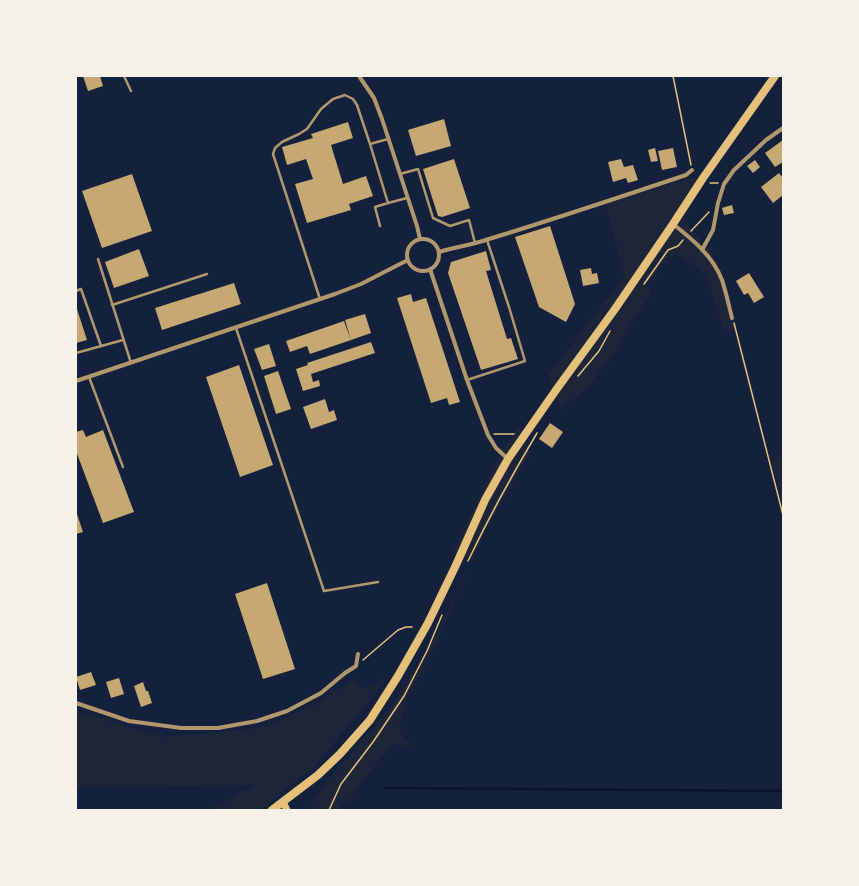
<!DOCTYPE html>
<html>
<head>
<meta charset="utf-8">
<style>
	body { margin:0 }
	#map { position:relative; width:859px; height:886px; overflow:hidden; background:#14213d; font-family:Helvetica,sans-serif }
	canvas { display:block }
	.frame { position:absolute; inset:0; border:77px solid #f6f1e7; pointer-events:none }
</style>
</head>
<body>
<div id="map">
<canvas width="859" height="886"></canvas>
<div class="frame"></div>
</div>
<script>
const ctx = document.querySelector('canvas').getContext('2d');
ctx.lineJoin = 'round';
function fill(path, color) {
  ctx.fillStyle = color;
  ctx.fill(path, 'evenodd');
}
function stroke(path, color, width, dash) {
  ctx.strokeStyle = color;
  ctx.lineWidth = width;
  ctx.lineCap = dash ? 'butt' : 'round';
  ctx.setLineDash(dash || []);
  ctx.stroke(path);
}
const green = new Path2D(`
	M693,177L704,184L681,218L710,249L722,273L736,326L728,332L723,327L706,275L678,254L669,257L646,285L652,293L636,315L615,352L588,387L561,409L548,375L625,276L605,204Z
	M519,426L531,453L501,503L489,525L472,560L428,662L409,694L402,718L399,726L402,736L410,742L409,749L393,744L363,780L350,800L342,805L340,810H310V808L327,781L388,711L434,639L472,560L453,552L501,453Z
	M783,452V504L772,462Z
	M389,677L315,766L261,810H211L255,785L76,788V711L164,737L259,728L313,706L354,679L362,689Z`);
const stream = new Path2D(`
	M386,788L783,791`);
const building = new Path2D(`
	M83,76H100L103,86L88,91Z
	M444,119L451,146L416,156L408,130Z
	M348,122L353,138L331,145L343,184L366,176L373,196L349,204L351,210L307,223L295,184L313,179L306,159L287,165L282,147L313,138L311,134Z
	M783,140V162L775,167L765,153Z
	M655,148L658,161L651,162L648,150Z
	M673,148L677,167L662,170L658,151Z
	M454,159L470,208L442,217L438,216L423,169Z
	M621,159L624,167L633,165L638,180L628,183L626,178L613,182L608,162Z
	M755,160L760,167L753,173L747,166Z
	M779,173L783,178V195L773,203L761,187Z
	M132,174L152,231L102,248L82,191Z
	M732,205L734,213L724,215L722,208Z
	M550,226L575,304L566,322L539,307L515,237Z
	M139,249L149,276L114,288L105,262Z
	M486,251L491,270L486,271L507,339L511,338L518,359L481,370L448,273L451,262Z
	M591,268L592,274L597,273L599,283L583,286L580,270Z
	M749,273L764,297L754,303L748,293L744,295L736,281Z
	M234,283L241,304L162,330L155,308Z
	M411,294L413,302L426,298L460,402L449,405L447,398L431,403L397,298Z
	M76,306L87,340L76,343Z
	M365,314L371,333L351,340L345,320Z
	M344,321L351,340L310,354L307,346L290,352L286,341Z
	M371,342L375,353L311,374L313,382L319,380L320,386L303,391L296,369L308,365L307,363Z
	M269,344L276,366L262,370L254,349Z
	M239,365L273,465L240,477L206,377Z
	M278,371L291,409L276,414L264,376Z
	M325,399L329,412L334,410L337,420L311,429L303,407Z
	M550,423L563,432L552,448L539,439Z
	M83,430L86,437L103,430L134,512L103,523L76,451V432Z
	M76,511L83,532L76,534Z
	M267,583L295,669L263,679L235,594Z
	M91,672L96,685L80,690L76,677Z
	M119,678L124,694L111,698L106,682Z
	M143,682L146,691H148L152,703L141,707L134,686Z`);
const path = new Path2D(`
	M673,76L691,165
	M710,183H718
	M691,231L709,212
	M644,284L668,250L678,246L683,240
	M734,323L783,515
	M578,376L599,351L610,331
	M494,434H514
	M468,561C489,517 512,475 537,433
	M363,660L398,630L406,627H412
	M329,810L341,784L373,742L404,696L427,651L442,615`);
const service = new Path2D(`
	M124,76L131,91
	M370,144L388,203L375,207L380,226
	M400,174L418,169L433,218L450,226L469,220L475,243
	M388,203L407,198
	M98,259L131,363
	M76,291L81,289L101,346
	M320,299L273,154L275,148L282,142L299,134L307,129L321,109L333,99L345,95L353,99L357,105L370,144L388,139
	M112,305L207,274
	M236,328L324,591L378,582
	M76,353L123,340
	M89,377L123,467
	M467,380L525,361L509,307L487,240`);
const minor = new Path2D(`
	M359,76L374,98L382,119L417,226L420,239
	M673,224C692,239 713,256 722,280C726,292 729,306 732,318
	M407 255a16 16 0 1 1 32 0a16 16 0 1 1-32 0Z
	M702,250L713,230L718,203L724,184L734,170L766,140L783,128
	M439,252C455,247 472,245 489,239C555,219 620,197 686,175L692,170
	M430,269L467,380L488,435L496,448L508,459
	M76,381L335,294L361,284L398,265L408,260
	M76,703L129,721L181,728H218L257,721L287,711L321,693L345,673L356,666L358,654`);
const secondary = new Path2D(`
	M283,802L287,810`);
const primary = new Path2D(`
	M272,810L318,775L340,754L370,720L398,676L428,623L456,565L485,500L508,459L556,390L615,309L673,224L703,178L775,76`);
fill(green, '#1d2539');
stroke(stream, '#0b132b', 2.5);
fill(building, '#c6a872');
stroke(path, '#e5c07b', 1.5);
stroke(service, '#b1986c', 2.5);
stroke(minor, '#b1986c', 4);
stroke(secondary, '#e5c07b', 7);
stroke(primary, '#e5c07b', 8);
</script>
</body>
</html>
